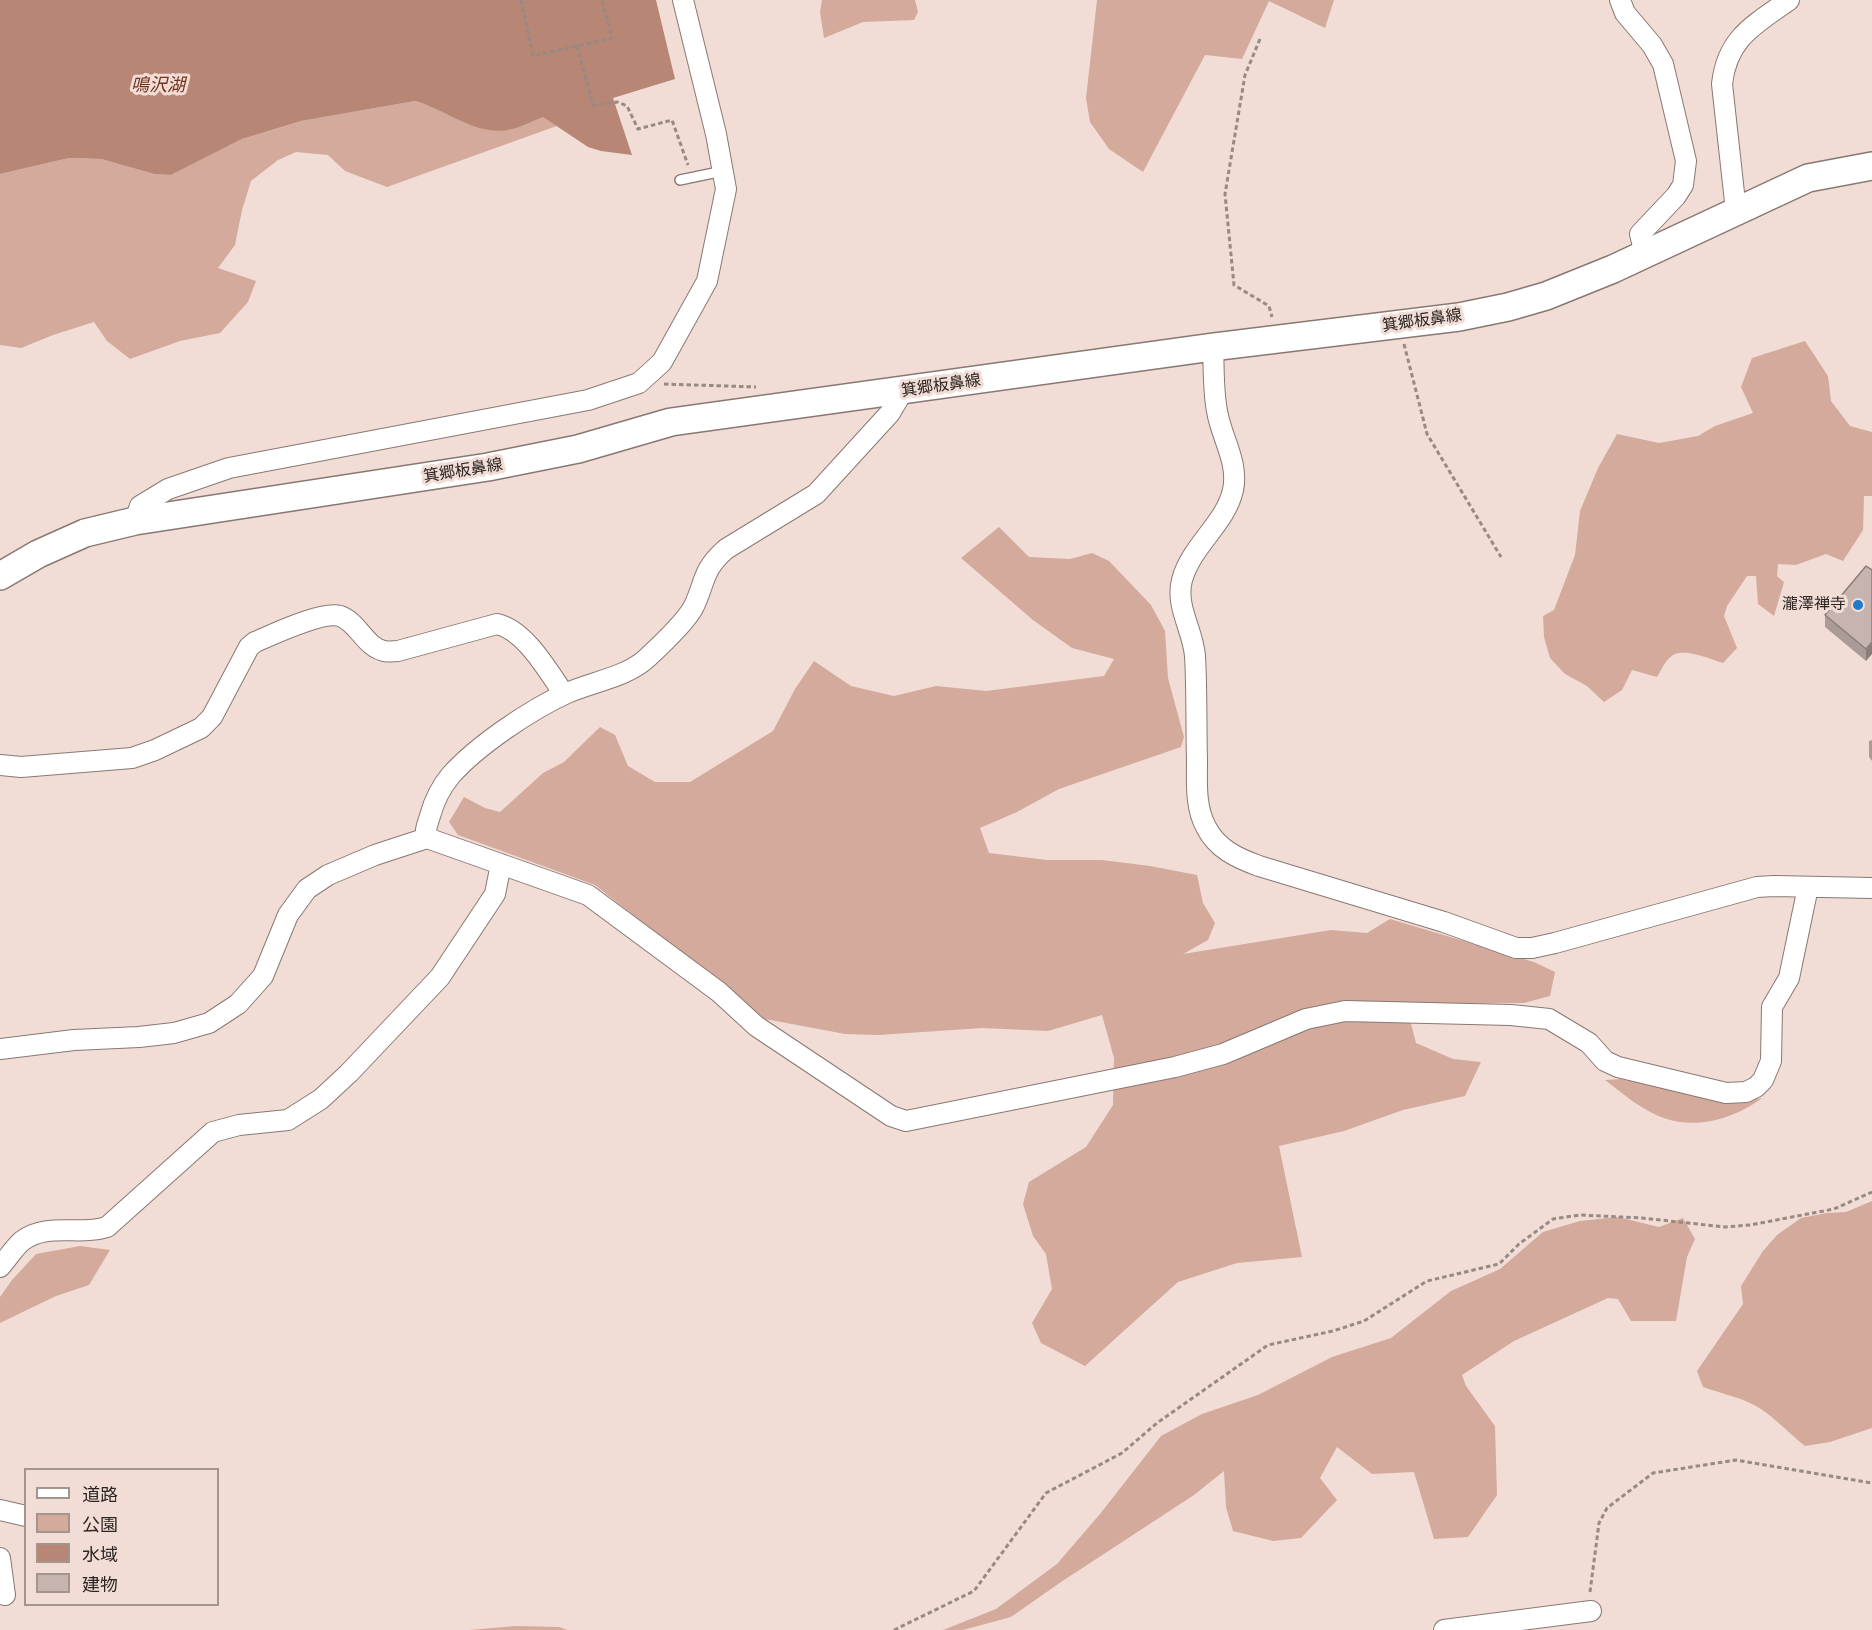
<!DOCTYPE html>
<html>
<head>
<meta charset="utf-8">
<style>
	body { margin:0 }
	#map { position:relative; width:1872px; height:1630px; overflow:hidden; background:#f1ddd6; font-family:"Fira Sans","Noto Sans JP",sans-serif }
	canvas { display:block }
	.legend { position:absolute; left:24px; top:1468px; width:195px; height:138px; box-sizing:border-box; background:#f1ddd6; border:2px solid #a3948e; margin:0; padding:8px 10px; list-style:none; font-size:18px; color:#2d2623 }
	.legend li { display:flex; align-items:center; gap:12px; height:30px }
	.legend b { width:30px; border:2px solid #a3948e }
</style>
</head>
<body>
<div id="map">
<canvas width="1872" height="1630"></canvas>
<ul class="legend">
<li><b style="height:8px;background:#fff"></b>道路</li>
<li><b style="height:16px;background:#d3aa9c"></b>公園</li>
<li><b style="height:16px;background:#b88675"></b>水域</li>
<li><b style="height:16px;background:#c7b4ae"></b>建物</li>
</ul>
</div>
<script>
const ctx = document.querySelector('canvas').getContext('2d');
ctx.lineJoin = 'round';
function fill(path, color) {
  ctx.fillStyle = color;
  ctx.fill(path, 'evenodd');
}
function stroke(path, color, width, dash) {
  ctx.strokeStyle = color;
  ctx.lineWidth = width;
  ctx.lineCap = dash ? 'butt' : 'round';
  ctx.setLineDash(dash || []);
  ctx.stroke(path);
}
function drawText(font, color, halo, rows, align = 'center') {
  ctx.font = font + ' "Fira Sans","Noto Sans JP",sans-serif';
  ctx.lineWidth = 6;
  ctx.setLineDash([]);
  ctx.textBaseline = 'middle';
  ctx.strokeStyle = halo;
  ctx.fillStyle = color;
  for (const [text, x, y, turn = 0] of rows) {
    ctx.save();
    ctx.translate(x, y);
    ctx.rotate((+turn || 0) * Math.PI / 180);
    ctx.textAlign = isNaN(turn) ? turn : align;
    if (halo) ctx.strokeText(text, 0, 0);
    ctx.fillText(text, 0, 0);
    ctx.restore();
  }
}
const green = new Path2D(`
	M822,0H915L918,12L914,20L863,22L824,38L820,12Z
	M1097,0H1334L1325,28L1269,1L1242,59L1205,55L1143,172L1109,149L1090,122L1086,98Z
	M415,101L509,130L543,117L565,123L387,187L345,171L328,155L296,152L278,160L251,181L242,210L235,245L218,268L256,281L248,302L220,333L180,341L130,359L107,341L94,322L53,335L21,348L0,345V174L69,158L101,159L154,174L171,175L242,139L301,121Z
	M1805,341L1828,376L1831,401L1850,426L1872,432V496H1864L1863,530L1843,561L1826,554L1796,565L1778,564L1777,576L1784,582L1774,616L1758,604L1756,576H1747L1727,606L1724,616L1737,648L1723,663C1711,659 1688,649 1675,654C1667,657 1661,670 1657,677L1632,670L1622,690L1604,702L1587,686L1565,674L1550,658L1544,637L1543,616L1554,610L1575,555L1580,511L1598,468L1617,434L1659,443L1698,436L1715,426L1753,413L1741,387L1752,358Z
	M999,527L1029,557L1070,559L1092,553L1109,561L1151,605L1165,631L1168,678L1184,737L1181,747L1059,789L1017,812L980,828L989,853L1047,860H1102L1150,866L1197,875L1203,903L1215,923L1208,940L1183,954L1331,930L1367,933L1390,919L1534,962L1555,972L1550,996L1524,1003L1406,1004L1416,1043L1453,1059L1481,1062L1465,1096L1403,1110L1344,1131L1279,1146L1302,1257L1237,1263L1178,1282L1085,1366L1041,1343L1032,1323L1052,1289L1046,1254L1033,1236L1023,1204L1029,1182L1086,1147L1113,1105L1114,1058L1102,1015L1048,1031L982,1028L879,1035L845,1034L765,1019L595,885L458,835L449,822L464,797L485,808L500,812L543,773L564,762L600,727L615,735L628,766L655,782H690L773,731L795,689L814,661L851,686L894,696L936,686L986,691L1104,676L1114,659L1072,648L1033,620L961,558Z
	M1621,1079L1727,1102L1762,1098C1735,1118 1698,1130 1664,1118C1643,1111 1623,1094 1605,1080Z
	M1872,1201V1428L1830,1442L1805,1446C1790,1434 1776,1419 1761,1409C1745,1398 1722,1394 1703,1387L1697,1371L1743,1304L1741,1286L1763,1251L1777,1235L1801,1218L1827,1213L1846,1212Z
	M1618,1217L1659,1227L1683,1218L1695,1239L1687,1257L1676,1321H1631L1618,1299L1608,1298L1514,1341L1462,1375L1466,1386L1495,1426L1497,1495L1468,1537L1434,1539L1414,1472L1372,1474L1337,1447L1320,1478L1337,1500L1301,1538L1273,1541L1233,1531L1226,1507L1224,1471L1194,1495L1061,1582L1011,1617L963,1630H943L996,1609L1057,1564L1100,1514L1161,1436L1202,1414L1258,1395L1332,1357L1391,1338L1451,1291L1500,1269L1543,1232L1580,1221Z
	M80,1246L110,1250L89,1285L56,1296L0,1323V1297L12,1280L36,1254Z
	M516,1626L559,1627L568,1630H469Z`);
const water = new Path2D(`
	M0,0H656L675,79L613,98L632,155L601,151L588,147L543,117C532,121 520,128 508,130C476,136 445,109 415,101L301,121L242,139L171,175L154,174L101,159L69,158L0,174Z`);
const path = new Path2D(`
	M521,0L533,56L612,38L602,0
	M1260,39L1245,75L1225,194L1234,285L1269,306L1272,317
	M577,46L593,105L618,102L627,106L638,129L672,120L688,165
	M1404,344L1427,434L1501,557
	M664,384L756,387
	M1590,1592L1599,1523L1607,1508L1653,1473L1736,1460L1872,1483
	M894,1630L974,1591L1046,1493L1122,1453L1157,1423L1268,1345L1333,1331L1364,1321L1427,1281L1499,1264L1519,1244L1553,1219L1580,1215L1642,1218L1725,1227L1750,1225L1834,1209L1872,1192`);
const service = new Path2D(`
	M680,180L723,171`);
const minor = new Path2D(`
	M1620,0L1625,13L1652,45L1663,64L1686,161L1683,185L1676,196L1640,234L1645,254
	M1736,211L1722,84C1727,38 1754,25 1789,0
	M1213,347C1214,368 1213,390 1217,411C1221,437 1239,462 1233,490C1226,523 1191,546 1182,580C1175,606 1193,630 1195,656C1197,690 1196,725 1197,760C1197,782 1195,807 1206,827C1217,849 1237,858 1259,866L1444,922L1516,948H1532L1555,943L1757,887L1774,886L1872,888
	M903,391L890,413L816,494L726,549C701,571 706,582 693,608C684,624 660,646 646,659C626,677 592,682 567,693C530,710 478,745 451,775C441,787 434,801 430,816C428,823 424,830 427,838L588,895L719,992L756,1026L891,1116L906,1121L1175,1067L1223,1054L1306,1019L1345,1011L1511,1015L1549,1019L1589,1043L1605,1061L1618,1067L1726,1093L1746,1092L1756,1087L1763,1080L1771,1061L1772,1007L1789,978L1808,887
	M135,521L140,506L168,489L229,468L588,400L639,383L662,362L707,281L726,189L716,134L683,0
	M0,765L21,767L132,758L155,750L201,728L212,717L249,647L255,642C274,634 322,611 340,616C358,622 365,647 384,651C388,652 394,651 398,651L497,624C525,630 548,671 564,694
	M0,1049L74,1040L139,1037L174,1033L209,1023L238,1004L263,976L288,915L307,889L328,875L375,855L427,838
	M0,1267C7,1259 14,1248 22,1241C47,1222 79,1236 107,1227L213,1132L239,1125L288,1120L321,1099L349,1073L440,977L495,894L501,864
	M0,1510L26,1516
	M0,1558L5,1595
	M1444,1630L1591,1611`);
const secondary = new Path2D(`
	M0,576L38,554L85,533L135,521L488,467L578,449L671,422L1213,347L1459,317L1508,307L1546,296L1613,269L1808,178L1872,166`);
const wall = new Path2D(`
	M1866,566V661L1825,627V615Z
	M1872,740V761L1869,757V741Z`);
const shadedWall = new Path2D(`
	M1872,642V654L1866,661V649Z`);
const building = new Path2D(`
	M1866,566L1872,570V642L1866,649L1825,615Z`);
const markers = [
	[1858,605,6,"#1f7ac7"]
];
const streetNames = [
	["箕郷板鼻線",1422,321,-8],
	["箕郷板鼻線",941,386,-8],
	["箕郷板鼻線",463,471,-9]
];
const poiNames = [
	["瀧澤禅寺",1846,605]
];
const waterNames = [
	["鳴沢湖",158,86]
];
fill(green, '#d3aa9c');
fill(water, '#b88675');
stroke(service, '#897872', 12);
stroke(minor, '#897872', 22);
stroke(secondary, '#897872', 30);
stroke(path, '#978983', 3, [4.5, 3]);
stroke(service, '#fff', 9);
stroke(minor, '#fff', 20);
stroke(secondary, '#fff', 27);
fill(wall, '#ab9b96');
fill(shadedWall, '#8b7e7a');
fill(building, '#c7b4ae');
stroke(building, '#8b7e7a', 1.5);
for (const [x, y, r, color] of markers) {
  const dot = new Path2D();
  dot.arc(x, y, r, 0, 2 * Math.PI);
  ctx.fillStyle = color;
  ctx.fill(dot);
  stroke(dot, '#f1ddd6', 2);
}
drawText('16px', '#2d2623', '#f1ddd6', streetNames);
drawText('16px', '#2d2623', '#f1ddd6', poiNames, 'right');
drawText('italic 18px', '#72321c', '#f1ddd6', waterNames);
</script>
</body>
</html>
